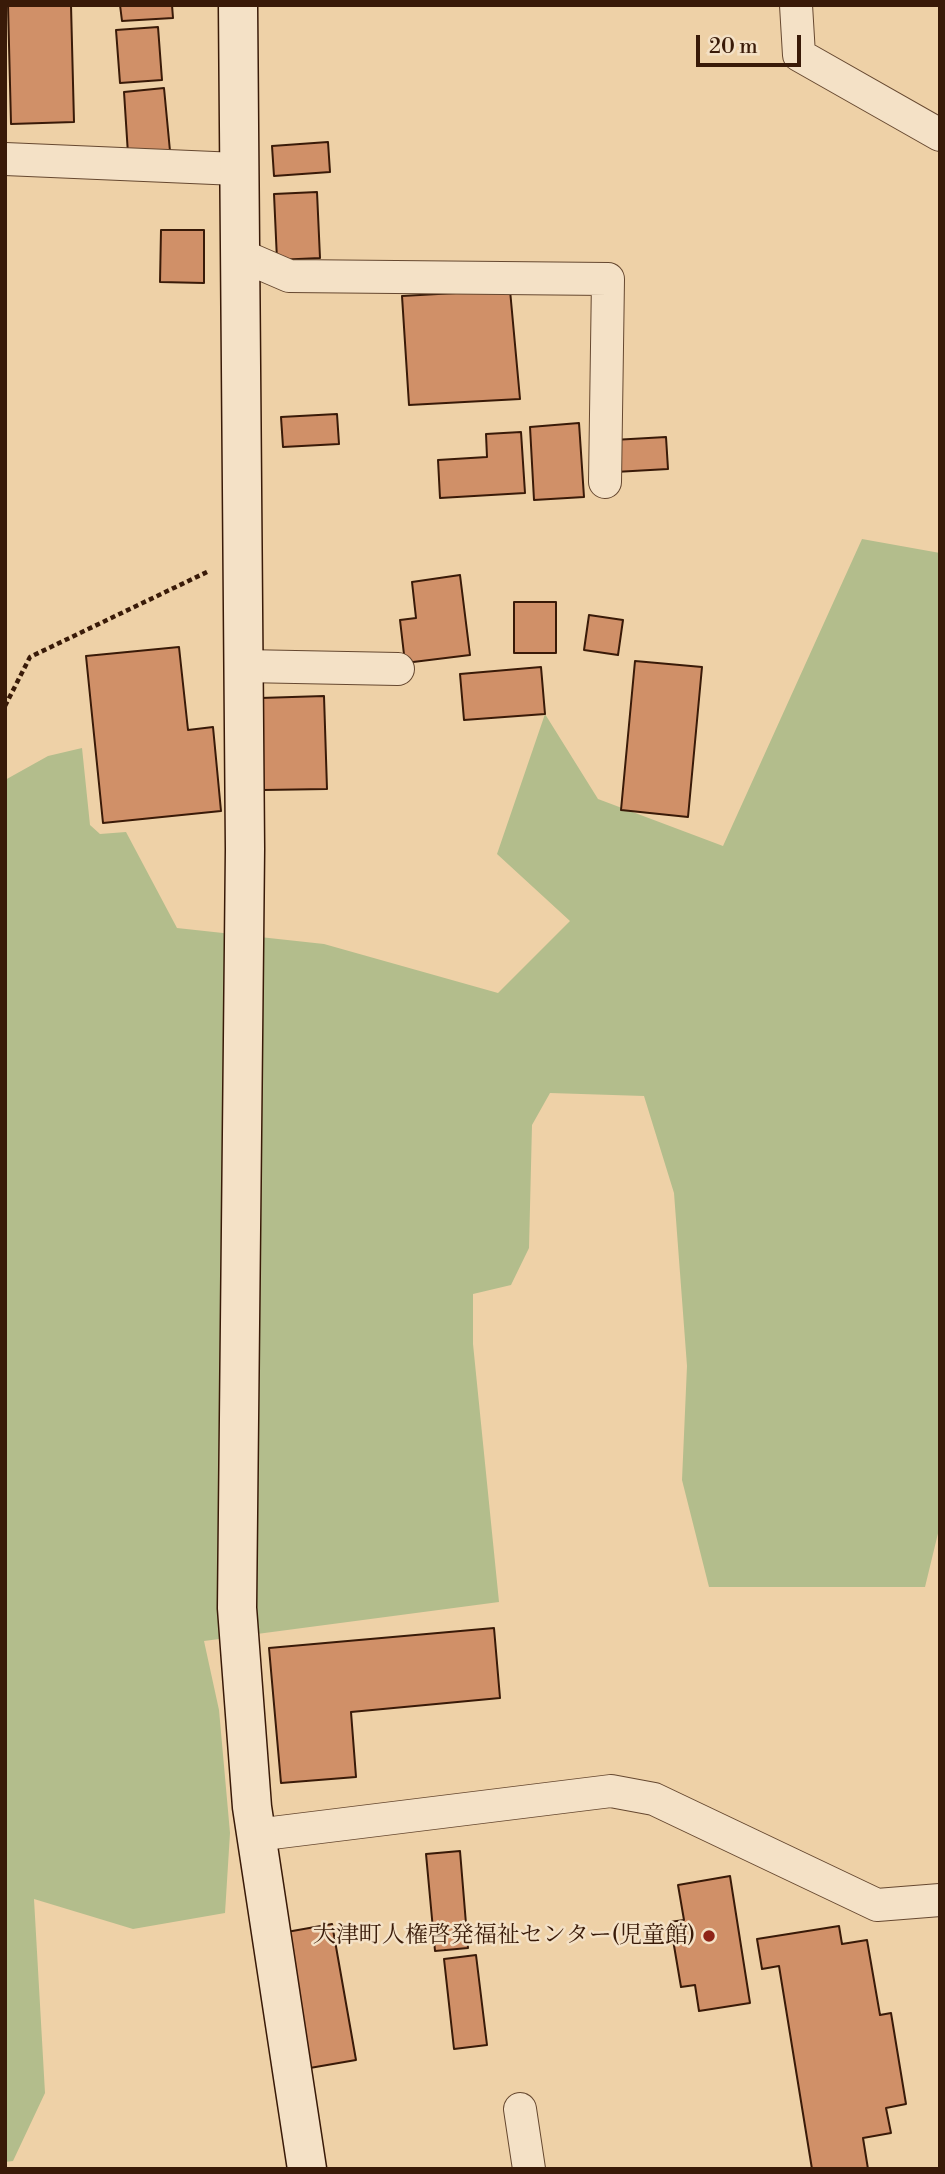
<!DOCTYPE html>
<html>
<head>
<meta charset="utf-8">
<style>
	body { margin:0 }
	#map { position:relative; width:945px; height:2174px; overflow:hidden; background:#eed1a7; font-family:"Libre Bodoni",serif }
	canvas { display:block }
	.frame { position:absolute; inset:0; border:7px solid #391a08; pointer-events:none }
	.scale { position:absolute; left:696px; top:35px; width:105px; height:32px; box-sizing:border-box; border:4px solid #391a08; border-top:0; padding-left:9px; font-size:21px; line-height:24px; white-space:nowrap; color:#391a08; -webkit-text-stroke:5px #f4e1c6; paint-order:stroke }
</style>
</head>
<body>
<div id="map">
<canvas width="945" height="2174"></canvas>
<div class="frame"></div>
<div class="scale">20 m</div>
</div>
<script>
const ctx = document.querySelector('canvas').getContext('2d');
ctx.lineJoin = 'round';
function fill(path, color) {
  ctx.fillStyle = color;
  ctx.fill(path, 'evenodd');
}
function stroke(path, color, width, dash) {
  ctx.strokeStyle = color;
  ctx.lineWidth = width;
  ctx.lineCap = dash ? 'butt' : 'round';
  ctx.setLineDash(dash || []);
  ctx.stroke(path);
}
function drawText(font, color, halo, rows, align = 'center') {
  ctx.font = font + ' "Libre Bodoni","Noto Serif JP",serif';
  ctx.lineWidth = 5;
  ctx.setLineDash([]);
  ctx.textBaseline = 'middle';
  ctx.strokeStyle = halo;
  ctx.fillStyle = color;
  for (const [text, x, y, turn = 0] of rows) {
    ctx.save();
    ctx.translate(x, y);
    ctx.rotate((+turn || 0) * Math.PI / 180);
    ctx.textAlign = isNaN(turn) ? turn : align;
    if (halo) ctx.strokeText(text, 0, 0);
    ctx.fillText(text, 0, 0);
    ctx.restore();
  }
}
const green = new Path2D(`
	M862,539L940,553V1525L925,1587H709L682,1480L687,1366L674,1193L644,1096L550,1093L532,1125L529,1248L511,1285L473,1294V1344L499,1602L204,1641L219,1710L230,1833L225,1913L133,1929L34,1899L45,2093L13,2161L5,2162V780L48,756L82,748L90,825L100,834L126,832L177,928L324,944L498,993L570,921L497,854L545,714L598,799L723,846Z`);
const building = new Path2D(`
	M8,5H71L74,122L11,124Z
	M120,5H172L173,18L122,21Z
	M158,27L162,80L120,83L116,30Z
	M164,88L170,151L128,154L124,92Z
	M328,142L330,172L274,176L272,146Z
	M317,192L320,258L277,260L274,194Z
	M161,230H204V283L160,282Z
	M510,290L520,399L409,405L402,296Z
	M337,414L339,444L283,447L281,417Z
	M579,423L584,497L534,500L530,427Z
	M521,432L525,493L440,498L438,460L487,457L486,434Z
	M666,437L668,469L615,472L613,440Z
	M460,575L470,655L405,663L400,620L416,618L412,582Z
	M514,602H556V653H514Z
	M589,615L623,620L618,655L584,650Z
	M179,647L188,730L213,727L221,811L103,823L86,656Z
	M635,661L702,667L688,817L621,810Z
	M541,667L545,714L464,720L460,674Z
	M324,696L327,789L263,790L260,698Z
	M494,1628L500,1698L351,1712L356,1777L281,1783L269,1648Z
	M460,1851L468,1948L435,1951L426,1854Z
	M730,1876L750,2003L699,2011L695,1985L681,1987L670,1922L684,1920L678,1885Z
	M332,1924L356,2060L304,2069L281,1933Z
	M839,1926L842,1944L867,1940L880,2015L891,2013L906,2104L886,2108L891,2133L863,2138L868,2169H812L779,1966L762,1969L757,1939Z
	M476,1955L487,2045L454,2049L444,1959Z`);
const path = new Path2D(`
	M5,706L30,657L207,572`);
const street = new Path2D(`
	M796,5L799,55L940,135
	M5,159L237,169
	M238,254L289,276L608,279L605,482
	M244,666L398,669
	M256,1835L611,1791L654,1799L877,1905L940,1900
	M520,2109L529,2169`);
const secondary = new Path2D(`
	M238,5L245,849L237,1608L252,1807L307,2169`);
const markers = [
	[709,1936,7,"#8f2418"]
];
const poiNames = [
	["大津町人権啓発福祉センター(児童館)",695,1936]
];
fill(green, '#b3bd8c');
fill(building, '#d09068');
stroke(building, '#391a08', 2);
stroke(street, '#664830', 34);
stroke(secondary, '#391a08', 41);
stroke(path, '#391a08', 4.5, [5, 3.5]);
stroke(street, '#f4e1c6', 32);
stroke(secondary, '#f4e1c6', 38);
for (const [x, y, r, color] of markers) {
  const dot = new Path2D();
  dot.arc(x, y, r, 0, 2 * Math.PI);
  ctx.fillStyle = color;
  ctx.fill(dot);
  stroke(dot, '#f4e1c6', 2.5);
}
drawText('23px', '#391a08', '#f4e1c6', poiNames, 'right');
</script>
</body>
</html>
